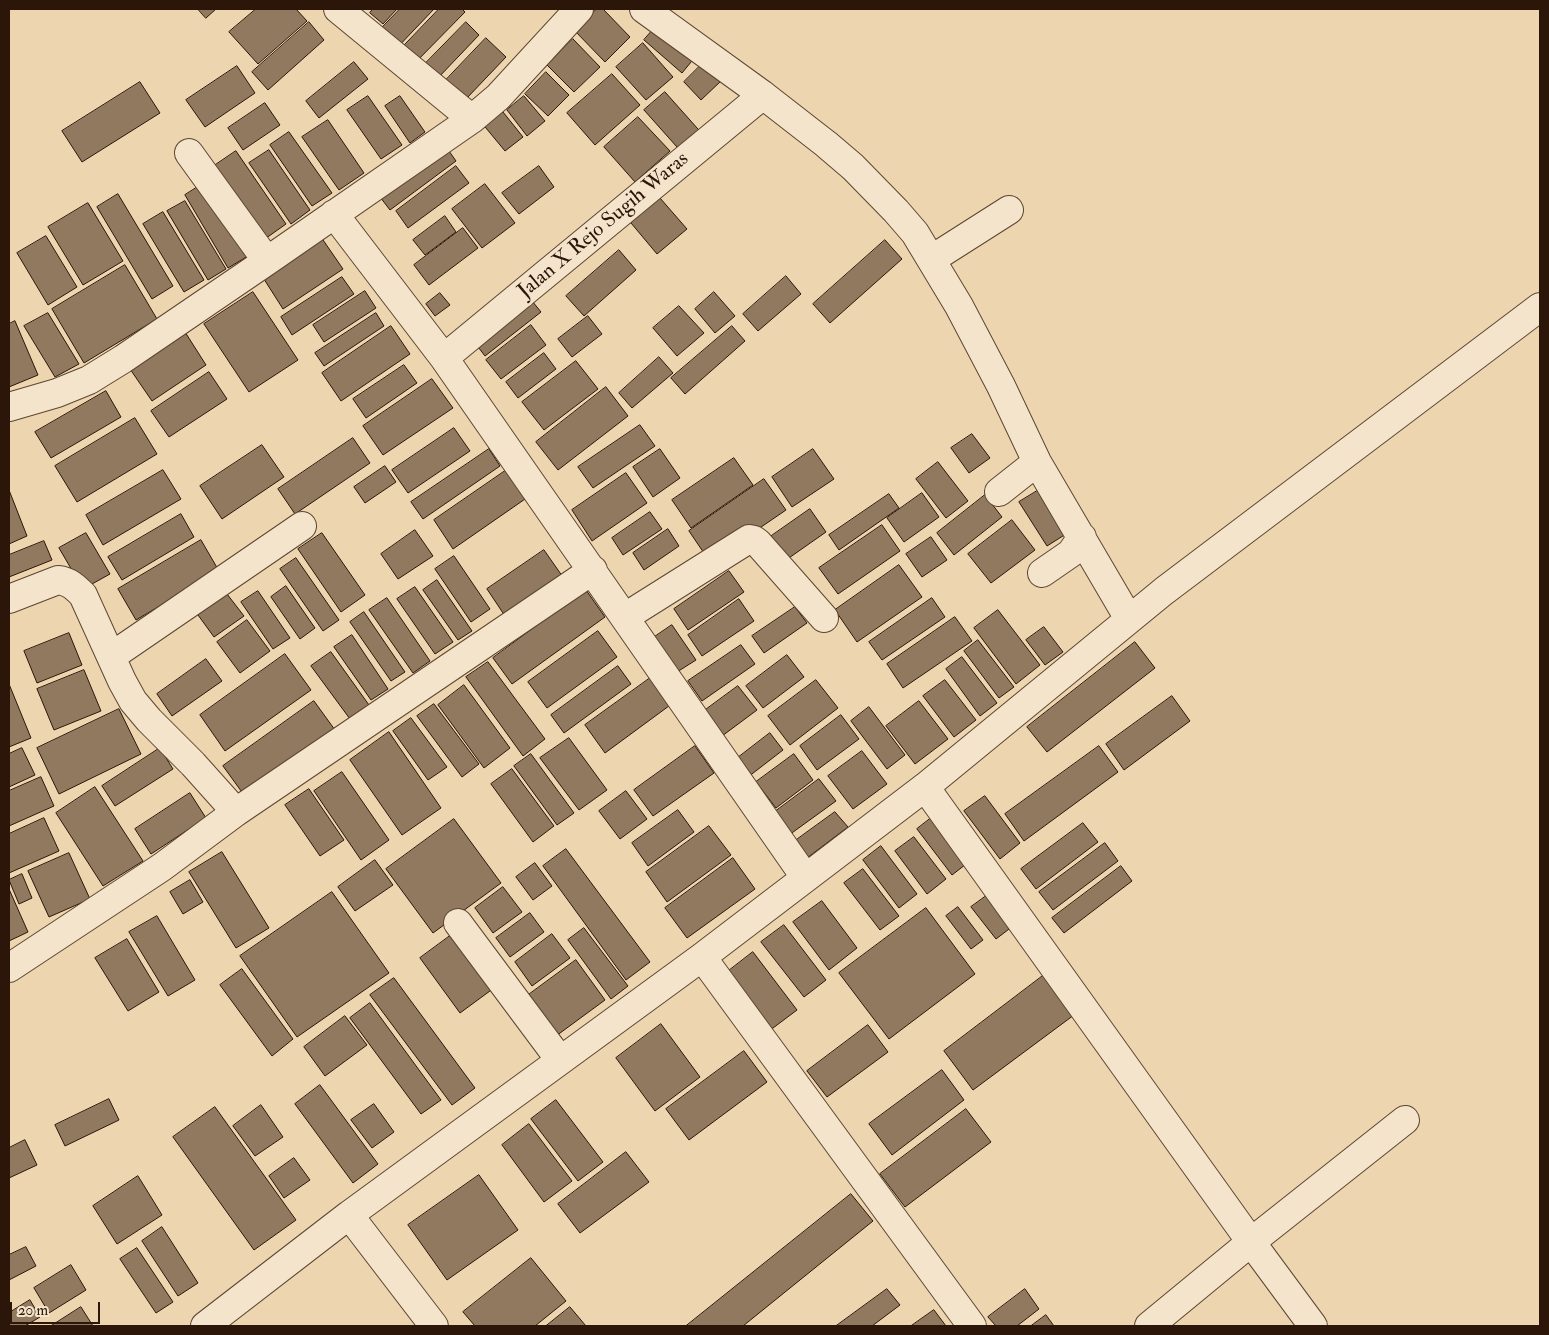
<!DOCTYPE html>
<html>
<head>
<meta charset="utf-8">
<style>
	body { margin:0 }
	#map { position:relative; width:1549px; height:1335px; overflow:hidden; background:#edd5af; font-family:"IM FELL Double Pica",serif }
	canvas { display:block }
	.frame { position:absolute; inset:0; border:10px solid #2c1609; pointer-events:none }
	.scale { position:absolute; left:10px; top:1302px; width:90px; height:22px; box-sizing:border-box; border:2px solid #2c1609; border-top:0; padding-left:6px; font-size:15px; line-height:18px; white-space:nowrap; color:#2c1609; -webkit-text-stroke:4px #f3e4cb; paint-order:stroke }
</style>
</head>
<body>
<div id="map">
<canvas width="1549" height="1335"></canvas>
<div class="frame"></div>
<div class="scale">20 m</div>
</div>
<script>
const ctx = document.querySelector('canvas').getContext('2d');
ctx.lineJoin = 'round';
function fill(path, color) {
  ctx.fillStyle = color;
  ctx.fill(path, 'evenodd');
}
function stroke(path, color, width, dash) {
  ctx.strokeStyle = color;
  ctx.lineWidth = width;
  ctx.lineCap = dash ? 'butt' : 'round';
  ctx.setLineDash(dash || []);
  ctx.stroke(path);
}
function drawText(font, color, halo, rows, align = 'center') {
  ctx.font = font + ' "IM FELL Double Pica",serif';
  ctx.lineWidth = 5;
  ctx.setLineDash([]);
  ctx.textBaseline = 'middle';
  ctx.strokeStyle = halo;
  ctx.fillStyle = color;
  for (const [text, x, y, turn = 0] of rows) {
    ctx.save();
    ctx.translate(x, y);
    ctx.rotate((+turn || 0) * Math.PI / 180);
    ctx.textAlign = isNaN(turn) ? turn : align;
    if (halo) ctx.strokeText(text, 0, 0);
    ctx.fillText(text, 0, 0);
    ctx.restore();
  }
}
const building = new Path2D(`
	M198,9H216L206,18Z
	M256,9H296L307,21L258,64L229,32Z
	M373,9H397L383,24L370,13Z
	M400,9H434L394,51L376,34Z
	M439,9H462L465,12L412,66L398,52Z
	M597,9H603L630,37L605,62L574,30Z
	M309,22L324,40L268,90L252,72Z
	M466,22L479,35L437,79L423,66Z
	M658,24L696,56L682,73L644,40Z
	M486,38L506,57L466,99L446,80Z
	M573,39L600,67L574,92L547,65Z
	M643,43L673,77L646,100L616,67Z
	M354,62L368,79L319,118L306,101Z
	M704,62L721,81L701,100L684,82Z
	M237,66L255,93L205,127L186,100Z
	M546,72L569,95L548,116L525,94Z
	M612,74L640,105L595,145L567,113Z
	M140,82L160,113L82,162L62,131Z
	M665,92L706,138L685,156L644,110Z
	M368,96L402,145L381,159L347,110Z
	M400,96L425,132L410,143L385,106Z
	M524,96L545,121L527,136L507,110Z
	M265,103L280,125L243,150L228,128Z
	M499,107L523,137L505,151L481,122Z
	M638,117L670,151L635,182L604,147Z
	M328,120L364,173L339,190L302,137Z
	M289,132L332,193L312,206L270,145Z
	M444,144L456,161L390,210L377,193Z
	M269,150L310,210L291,224L249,163Z
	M236,151L286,224L262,241L211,168Z
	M456,166L469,183L408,228L396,211Z
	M539,166L554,187L519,214L502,193Z
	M204,183L248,256L228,268L185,195Z
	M485,184L515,223L482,248L452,209Z
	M118,194L173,286L152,299L97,207Z
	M660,198L687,229L657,254L631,223Z
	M185,201L226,269L208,280L167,211Z
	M88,203L123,261L83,285L48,227Z
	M163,212L204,280L184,292L143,224Z
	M445,216L456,232L425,255L413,240Z
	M463,228L478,248L429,285L414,265Z
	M46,236L77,287L48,305L17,253Z
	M321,237L343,269L283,309L262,276Z
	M885,240L902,259L830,323L813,304Z
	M619,250L636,270L584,316L566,296Z
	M125,265L157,319L84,363L52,309Z
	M786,276L801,294L758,331L743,314Z
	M342,277L354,294L292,335L281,317Z
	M365,291L376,308L324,342L313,325Z
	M253,292L298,360L249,392L204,324Z
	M714,292L735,316L715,333L695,309Z
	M440,293L450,305L435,316L426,304Z
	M528,296L541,312L485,356L472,339Z
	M679,306L704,333L677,356L653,328Z
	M48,313L79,364L55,377L24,326Z
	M376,313L384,326L324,366L315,353Z
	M588,316L602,334L572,357L558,339Z
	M15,321L38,375L9,387V324Z
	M531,325L546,345L501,379L486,360Z
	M391,326L410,354L341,401L322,373Z
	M732,326L745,341L685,394L671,378Z
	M185,332L206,365L152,401L130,369Z
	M544,353L556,369L518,398L506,382Z
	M659,357L673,373L632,408L619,393Z
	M576,361L598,389L544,430L522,402Z
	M404,365L417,383L366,418L353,399Z
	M209,372L227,399L169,437L151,411Z
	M432,379L453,408L383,455L363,426Z
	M606,387L628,416L558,470L536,442Z
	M106,391L121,417L51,458L35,432Z
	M135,418L157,454L77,502L55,466Z
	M640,425L655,446L593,488L578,467Z
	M454,428L470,451L408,493L392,470Z
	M972,434L990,458L969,473L951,448Z
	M353,438L370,463L295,514L278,489Z
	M262,445L284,477L222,519L200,486Z
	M489,449L500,466L423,519L411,502Z
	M660,449L680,478L653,497L633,467Z
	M813,449L834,479L792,507L772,477Z
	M734,458L753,485L691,528L672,500Z
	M938,462L968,501L946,518L916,479Z
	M385,466L396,482L365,503L354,487Z
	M508,469L528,497L453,549L434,520Z
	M163,470L181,499L103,545L86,515Z
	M626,473L647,503L592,541L572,510Z
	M764,479L786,510L710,562L689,531Z
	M1047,485L1074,529L1047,546L1019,502Z
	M9,490L27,536L9,544Z
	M922,493L939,517L904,542L887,518Z
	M889,494L899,508L839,550L829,535Z
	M985,495L1002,517L954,555L937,533Z
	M810,509L826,532L786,560L770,537Z
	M650,512L662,529L623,555L612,538Z
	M181,514L194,537L122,580L108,557Z
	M1012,520L1035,550L991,583L968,554Z
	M882,525L900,551L838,594L819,568Z
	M668,529L679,546L644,570L633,553Z
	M415,530L433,556L398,579L381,554Z
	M86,533L110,574L83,589L59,548Z
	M322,533L365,595L341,612L298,549Z
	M931,537L947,560L922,577L906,554Z
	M201,540L219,571L136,620L118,589Z
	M44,541L52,560L9,577V555Z
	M544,550L565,580L507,619L487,589Z
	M454,556L490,609L471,622L435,569Z
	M296,558L339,620L323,631L280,569Z
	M899,565L922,597L857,642L835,610Z
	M729,571L744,592L688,630L674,609Z
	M437,580L472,631L458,640L423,590Z
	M286,586L315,628L300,639L271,597Z
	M415,587L453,642L435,654L397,599Z
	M586,590L605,617L512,684L493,658Z
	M258,591L290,638L273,649L241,602Z
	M227,594L244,616L214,637L198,615Z
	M387,598L430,661L413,673L369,610Z
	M932,598L945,617L882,660L869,642Z
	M739,599L754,621L702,656L688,635Z
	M795,607L807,623L764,653L752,636Z
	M998,610L1040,665L1016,684L974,628Z
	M364,612L405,672L391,681L350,622Z
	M955,617L972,641L903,688L887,664Z
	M247,620L270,651L240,673L217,642Z
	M672,625L696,660L677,672L653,638Z
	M1044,627L1063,652L1045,665L1026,640Z
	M598,631L617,657L547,708L528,682Z
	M69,633L82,665L37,683L24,651Z
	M352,635L388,689L371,700L334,647Z
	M978,640L1014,687L999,698L964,651Z
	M1135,642L1155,668L1047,752L1027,727Z
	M741,645L755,664L702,701L688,681Z
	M331,652L369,705L350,719L311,666Z
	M285,654L311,690L225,751L200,715Z
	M787,655L804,677L763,708L746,686Z
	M962,657L997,703L980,716L946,669Z
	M206,659L222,681L172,716L157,694Z
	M488,662L545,739L523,756L466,677Z
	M618,666L631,684L564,733L551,715Z
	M84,670L101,711L54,730L37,689Z
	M653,676L673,703L605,753L585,725Z
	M816,680L838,708L790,745L768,716Z
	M945,680L976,720L954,737L923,696Z
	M9,684L31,738L9,747Z
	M464,685L510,748L484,768L438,705Z
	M738,686L757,710L718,739L700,714Z
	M1172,696L1190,721L1124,770L1106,744Z
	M314,701L335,730L244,795L223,766Z
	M919,701L948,739L915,764L886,726Z
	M434,704L479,764L462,777L417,716Z
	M869,707L905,755L887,769L851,721Z
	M119,709L141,754L59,794L37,748Z
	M841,715L859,739L817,770L800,746Z
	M411,718L447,767L428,780L393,731Z
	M389,732L441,808L402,835L350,760Z
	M770,733L783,750L748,777L735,760Z
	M569,738L607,790L579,810L540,758Z
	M695,746L714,773L653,816L634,790Z
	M1099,746L1118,772L1024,841L1005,814Z
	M22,748L35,775L9,787V754Z
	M160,748L173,769L115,806L102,786Z
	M862,751L887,784L853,809L828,776Z
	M531,754L574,813L557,825L514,766Z
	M794,754L813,780L776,808L756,782Z
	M512,769L554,826L533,842L491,784Z
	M342,772L389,840L361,860L314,791Z
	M41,777L54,806L9,826V791Z
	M819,779L836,801L789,835L772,814Z
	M95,787L143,861L103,886L56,813Z
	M309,789L344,840L320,856L285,805Z
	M626,791L647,819L620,839L599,811Z
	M190,793L206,818L151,854L135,829Z
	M985,796L1020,843L1000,859L964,811Z
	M678,810L694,832L648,866L632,843Z
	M835,812L848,827L807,858L795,841Z
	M935,815L970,861L952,875L917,829Z
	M44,818L59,851L9,873V834Z
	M454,819L501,883L433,933L386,869Z
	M1083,823L1098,842L1036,889L1021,869Z
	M709,826L731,855L667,902L646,872Z
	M914,837L946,879L927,894L895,851Z
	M1105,843L1118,861L1053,910L1039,892Z
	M881,846L917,894L899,908L863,860Z
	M566,849L650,962L626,980L543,866Z
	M222,852L269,928L236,948L189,872Z
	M69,853L90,899L49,917L28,871Z
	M733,858L755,889L687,938L665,908Z
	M375,860L393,885L355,911L338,887Z
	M535,863L552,886L533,900L516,877Z
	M1121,866L1132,881L1064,933L1052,918Z
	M863,869L899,916L880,930L844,883Z
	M22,874L32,898L19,904L9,880Z
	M190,880L203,902L183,914L170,892Z
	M503,887L522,912L493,933L475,908Z
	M9,889L28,932L9,941Z
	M332,892L389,973L297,1037L240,956Z
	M989,894L1013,926L996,939L971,907Z
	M822,901L857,948L829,970L793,922Z
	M958,907L983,940L971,949L946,916Z
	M926,908L975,974L889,1039L839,973Z
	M530,913L544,932L510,957L496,938Z
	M157,916L195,980L168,996L129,932Z
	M784,925L826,980L804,997L761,942Z
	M584,928L628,986L611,999L568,940Z
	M454,933L494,988L460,1013L420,958Z
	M552,934L570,958L532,986L515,962Z
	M127,939L159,992L128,1011L95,958Z
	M753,952L797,1010L769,1031L726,973Z
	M576,960L605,1000L556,1036L527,996Z
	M242,969L293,1039L272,1056L220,985Z
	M1044,975L1074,1015L973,1090L944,1051Z
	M394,978L475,1088L452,1105L370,995Z
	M370,1003L441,1100L421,1114L350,1018Z
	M345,1016L367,1045L325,1076L304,1047Z
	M661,1024L700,1077L655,1111L616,1058Z
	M868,1025L888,1052L827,1097L807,1071Z
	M744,1051L767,1082L689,1140L666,1109Z
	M942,1070L964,1100L892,1155L869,1124Z
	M320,1085L378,1164L353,1183L295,1104Z
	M109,1099L119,1120L65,1146L55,1125Z
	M556,1100L603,1162L578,1181L531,1119Z
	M374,1104L394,1132L372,1148L351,1120Z
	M261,1105L283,1137L255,1156L233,1126Z
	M215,1107L296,1220L254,1250L173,1137Z
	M966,1109L991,1142L905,1207L880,1174Z
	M529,1124L572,1181L544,1202L502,1145Z
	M25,1140L37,1165L9,1178V1148Z
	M626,1152L649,1182L580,1233L558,1204Z
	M294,1158L310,1180L284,1198L269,1176Z
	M479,1175L518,1230L447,1280L408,1225Z
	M138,1176L162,1215L117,1244L93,1206Z
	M851,1194L873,1221L743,1326H686Z
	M162,1227L198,1283L178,1296L142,1241Z
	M26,1247L36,1266L9,1280V1255Z
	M137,1248L173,1302L156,1313L120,1259Z
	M531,1258L566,1301L535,1326H475L463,1312Z
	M71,1265L86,1290L49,1313L34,1288Z
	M887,1289L900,1305L872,1326H836Z
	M1025,1289L1039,1309L1017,1326H996L988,1317Z
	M30,1300L40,1317L25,1326H9V1313Z
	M81,1307L93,1326H51Z
	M570,1307L586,1326H546Z
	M934,1310L946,1326H911Z
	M1046,1315L1054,1326H1031Z`);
const street = new Path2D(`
	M338,9L472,119
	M644,9L763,95L826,144L853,167L896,211L915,233L959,306L1001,386L1037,462L1129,619
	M189,153L267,261
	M334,214L444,358L805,877
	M932,259L1009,210
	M444,358L763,95
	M9,407L57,393L89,380L123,359L267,261L472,119L498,97L579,9
	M999,492L1037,462
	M1042,573L1071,553L1082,537
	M9,599L58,580C69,581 76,588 83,595L122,681L133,701L149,720L193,764L236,812
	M625,617L749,539L754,540L758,543L824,618
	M112,656L302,526
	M925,787L1251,1242L1405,1120
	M458,923L560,1060
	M702,957L972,1326
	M9,968L162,867L236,812L593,570
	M349,1215L434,1326
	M205,1326L349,1215L702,957L925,787L1164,591L1540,307
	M1149,1326L1251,1242L1313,1326`);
const streetNames = [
	["Jalan X Rejo Sugih Waras",604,226,-40]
];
fill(building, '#90795f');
stroke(building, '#2c1609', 1);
stroke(street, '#5c4632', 30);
stroke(street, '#f3e4cb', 28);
drawText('21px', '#2c1609', '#f3e4cb', streetNames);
</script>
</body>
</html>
